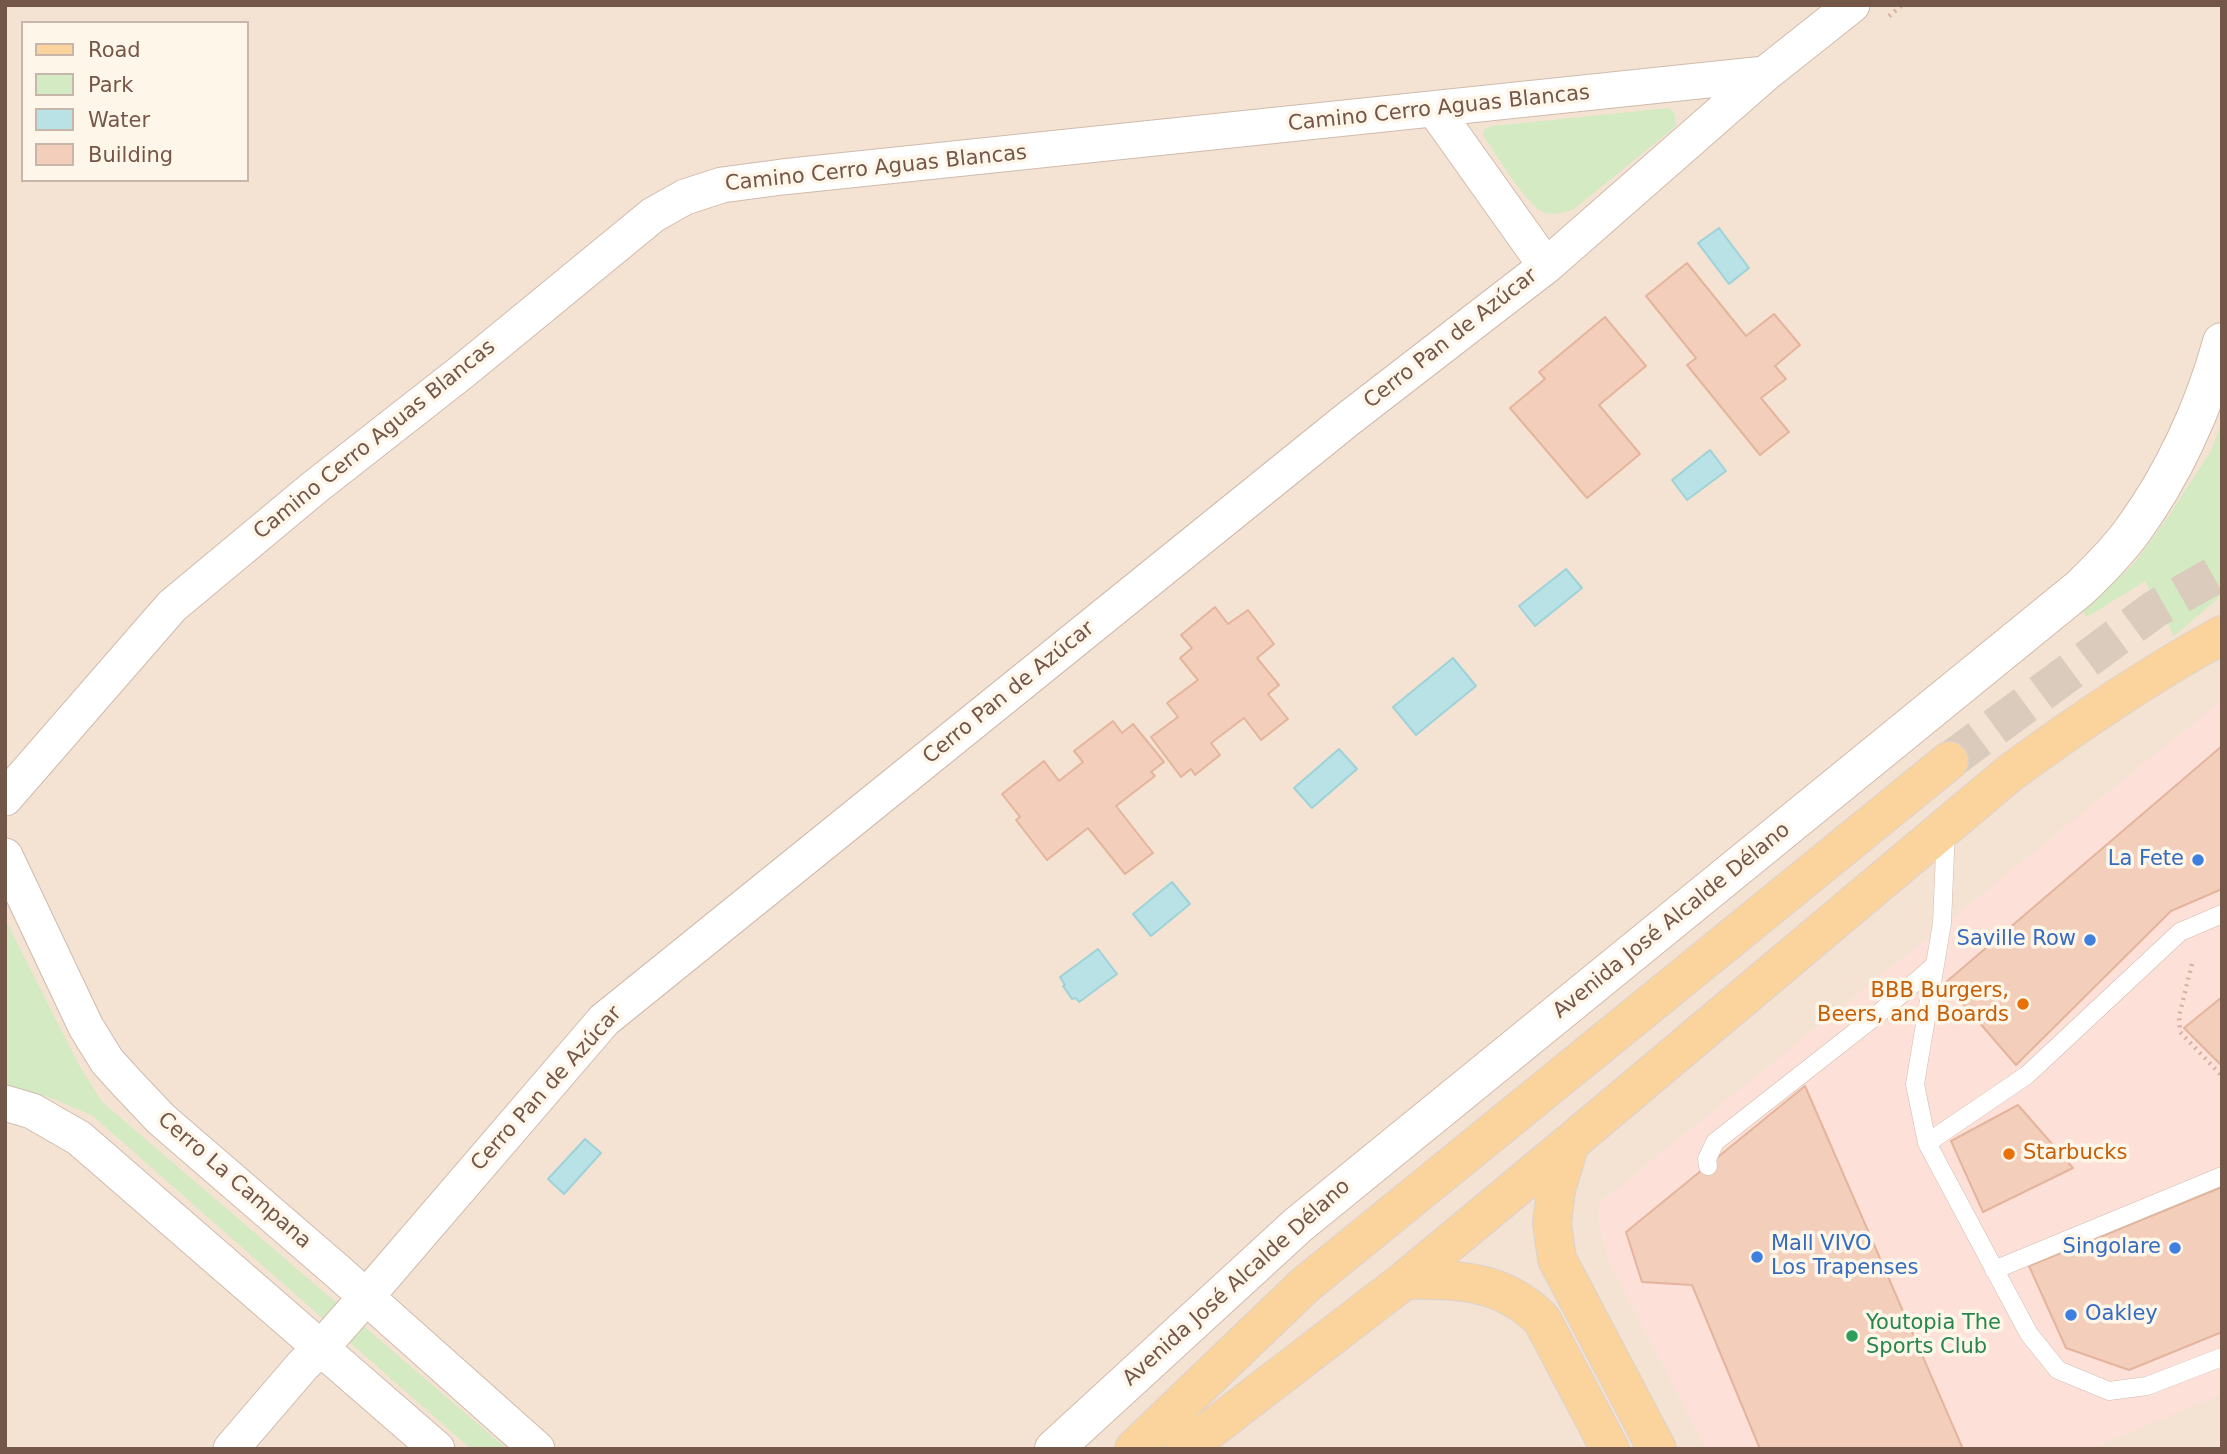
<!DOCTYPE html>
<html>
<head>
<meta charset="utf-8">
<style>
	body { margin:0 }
	#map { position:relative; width:2227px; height:1454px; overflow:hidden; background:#fcf2e4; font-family:"DejaVu Sans",sans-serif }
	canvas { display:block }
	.frame { position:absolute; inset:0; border:7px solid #755749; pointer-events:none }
	.legend { position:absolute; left:21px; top:21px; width:228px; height:161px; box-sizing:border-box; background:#fff6ea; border:2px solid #c8b6aa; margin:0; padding:9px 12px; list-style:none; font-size:21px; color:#755749 }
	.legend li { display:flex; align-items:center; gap:14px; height:35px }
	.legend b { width:35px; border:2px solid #c8b6aa }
</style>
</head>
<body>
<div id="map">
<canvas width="2227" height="1454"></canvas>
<div class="frame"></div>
<ul class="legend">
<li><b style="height:9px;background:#fbd39c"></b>Road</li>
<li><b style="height:19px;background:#d4eac2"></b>Park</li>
<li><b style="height:19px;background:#b8e2e6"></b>Water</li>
<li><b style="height:19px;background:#f2cebb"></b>Building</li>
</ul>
</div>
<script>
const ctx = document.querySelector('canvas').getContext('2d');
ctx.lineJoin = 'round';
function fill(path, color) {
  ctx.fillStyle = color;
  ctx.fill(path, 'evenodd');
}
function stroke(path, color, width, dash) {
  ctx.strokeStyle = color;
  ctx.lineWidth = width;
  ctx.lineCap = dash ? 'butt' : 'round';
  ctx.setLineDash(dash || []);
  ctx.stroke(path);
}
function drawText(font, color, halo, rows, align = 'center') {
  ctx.font = font + ' "DejaVu Sans",sans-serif';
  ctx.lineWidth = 7;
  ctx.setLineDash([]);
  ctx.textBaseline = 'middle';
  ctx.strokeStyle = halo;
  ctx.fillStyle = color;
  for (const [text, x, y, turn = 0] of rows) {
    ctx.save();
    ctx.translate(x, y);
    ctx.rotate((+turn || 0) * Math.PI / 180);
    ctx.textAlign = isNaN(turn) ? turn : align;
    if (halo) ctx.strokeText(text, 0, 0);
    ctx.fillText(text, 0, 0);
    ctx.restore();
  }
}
const residential = new Path2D(`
	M5,5H2222V1449H5ZM23,23H247V180H23Z`);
const commercial = new Path2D(`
	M2222,700V1394L2089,1449H1706L1609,1261L1599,1228V1203Z`);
const green = new Path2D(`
	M1669,108L1675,114L1676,126L1574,209C1566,212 1556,215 1546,213C1528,209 1495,152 1483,135L1484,129L1493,126Z
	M2222,423V591L2217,599L2174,636L2145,581L2087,617L2082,610L2132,566L2164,523L2211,451Z
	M5,919L79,1065L102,1102L507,1449H471L93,1116L56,1100L5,1084Z`);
const water = new Path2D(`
	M1719,228L1749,268L1729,284L1698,243Z
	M1710,450L1726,471L1687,500L1672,480Z
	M1566,569L1582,588L1535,626L1519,606Z
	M1453,658L1476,686L1416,735L1393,707Z
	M1339,749L1357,769L1312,808L1294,788Z
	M1172,882L1190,904L1151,936L1133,914Z
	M1098,949L1117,974L1079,1002L1076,998L1072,999L1063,986L1065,985L1060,977Z
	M585,1139L601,1153L564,1194L548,1179Z`);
const building = new Path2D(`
	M1687,263L1746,336L1774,314L1800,345L1775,366L1786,379L1761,398L1789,432L1760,455L1687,365L1696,358L1646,296Z
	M1605,317L1646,366L1599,405L1640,454L1587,498L1510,408L1545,379L1539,372Z
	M1215,607L1228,624L1248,610L1274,644L1257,658L1279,685L1268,694L1288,719L1261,740L1244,718L1211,743L1220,755L1195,775L1191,769L1181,777L1151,737L1178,717L1167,703L1198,680L1180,658L1192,648L1181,635Z
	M1113,721L1122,733L1133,724L1164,762L1151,772L1155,776L1116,806L1153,853L1125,874L1088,828L1047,860L1016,820L1020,817L1002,794L1044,761L1059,781L1083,762L1074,751Z
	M2222,746V889L2171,911L2016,1065L1945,983Z
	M2222,997V1066L2184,1028Z
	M1805,1086L1963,1449H1760L1692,1285L1642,1282L1626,1232Z
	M2018,1105L2073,1168L1983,1212L1951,1141Z
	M2222,1187V1332L2129,1370L2066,1348L2029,1266Z`);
const primaryTunnel = new Path2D(`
	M1949,761L2155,609L2222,571`);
const path = new Path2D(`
	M1889,16L1902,5
	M2192,964L2179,1016L2180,1032L2222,1076`);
const service = new Path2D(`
	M1946,829L1942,923L1915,1084L1927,1143L2029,1334L2058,1370L2109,1391L2147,1386L2222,1357
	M1927,1143L2027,1075L2180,932L2222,914
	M1708,1166L1707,1159L1715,1142L1877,1015L1935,965
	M1994,1270L2222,1176`);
const minor = new Path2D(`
	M1435,110L1546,266
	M5,798L172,606L315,487L463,371L653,215L685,197L722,185L782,177L1765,74
	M5,856L86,1027L107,1061L126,1082L161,1119L336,1270L537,1449
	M5,1103L32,1111L79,1138L437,1449
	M231,1449L303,1365L320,1349L366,1297L604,1020L1348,419L1546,266L1765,74L1852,5`);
const secondary = new Path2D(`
	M1054,1449L1298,1225L2079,589C2098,571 2117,552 2133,530C2173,475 2204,408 2222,342`);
const primary = new Path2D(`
	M1570,1143L1556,1190L1552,1223L1557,1259L1657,1449
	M1405,1280C1457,1279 1503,1280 1542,1320L1610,1449
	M1134,1449L1305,1285L1949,761
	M1185,1449L1405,1280L1570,1143L2010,773C2078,723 2147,676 2222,635`);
const markers = [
	[2198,860,7,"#3f7fe0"],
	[2090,940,7,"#3f7fe0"],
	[2023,1004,7,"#e8710a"],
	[2009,1154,7,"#e8710a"],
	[2175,1248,7,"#3f7fe0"],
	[1757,1257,7,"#3f7fe0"],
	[2071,1315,7,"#3f7fe0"],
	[1852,1336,7,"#2e9e5b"]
];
const streetNames = [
	["Camino Cerro Aguas Blancas",1439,109,-6],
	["Camino Cerro Aguas Blancas",876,169,-6],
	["Cerro Pan de Azúcar",1451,339,-38],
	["Camino Cerro Aguas Blancas",375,440,-39],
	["Cerro Pan de Azúcar",1009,693,-39],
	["Avenida José Alcalde Délano",1672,921,-39],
	["Cerro Pan de Azúcar",547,1089,-48],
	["Cerro La Campana",234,1181,41],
	["Avenida José Alcalde Délano",1237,1283,-42]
];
const shopNames = [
	["La Fete",2184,860],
	["Saville Row",2076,940],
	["Mall VIVO",1771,1245,"left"],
	["Los Trapenses",1771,1269,"left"],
	["Singolare",2161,1248],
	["Oakley",2085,1315,"left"]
];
const foodNames = [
	["BBB Burgers,",2009,992],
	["Beers, and Boards",2009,1016],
	["Starbucks",2023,1154,"left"]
];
const leisureNames = [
	["Youtopia The",1866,1324],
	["Sports Club",1866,1348]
];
fill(residential, '#f4e3d2');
fill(commercial, '#fde1d8');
fill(green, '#d4eac2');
fill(water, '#b8e2e6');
stroke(water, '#9ed2d8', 2);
fill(building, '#f2cebb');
stroke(building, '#e5b49c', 2);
stroke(primaryTunnel, '#dacbbd', 38, [38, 19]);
stroke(service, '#d0bbad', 19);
stroke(minor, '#d0bbad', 37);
stroke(secondary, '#d3baaa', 40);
stroke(primary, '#dbd3d0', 40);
stroke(path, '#d7b29e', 4.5, [2, 5]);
stroke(service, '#fff', 18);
stroke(minor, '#fff', 35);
stroke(secondary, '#fff', 38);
stroke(primary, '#fbd39c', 38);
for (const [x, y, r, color] of markers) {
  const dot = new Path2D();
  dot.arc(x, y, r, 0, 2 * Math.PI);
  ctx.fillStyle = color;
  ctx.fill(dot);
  stroke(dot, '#fff6ea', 2.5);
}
drawText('21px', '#755749', '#fff6ea', streetNames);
drawText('21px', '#366cbe', '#fff6ea', shopNames, 'right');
drawText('21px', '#c56008', '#fff6ea', foodNames, 'right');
drawText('21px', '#27864d', '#fff6ea', leisureNames, 'left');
</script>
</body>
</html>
